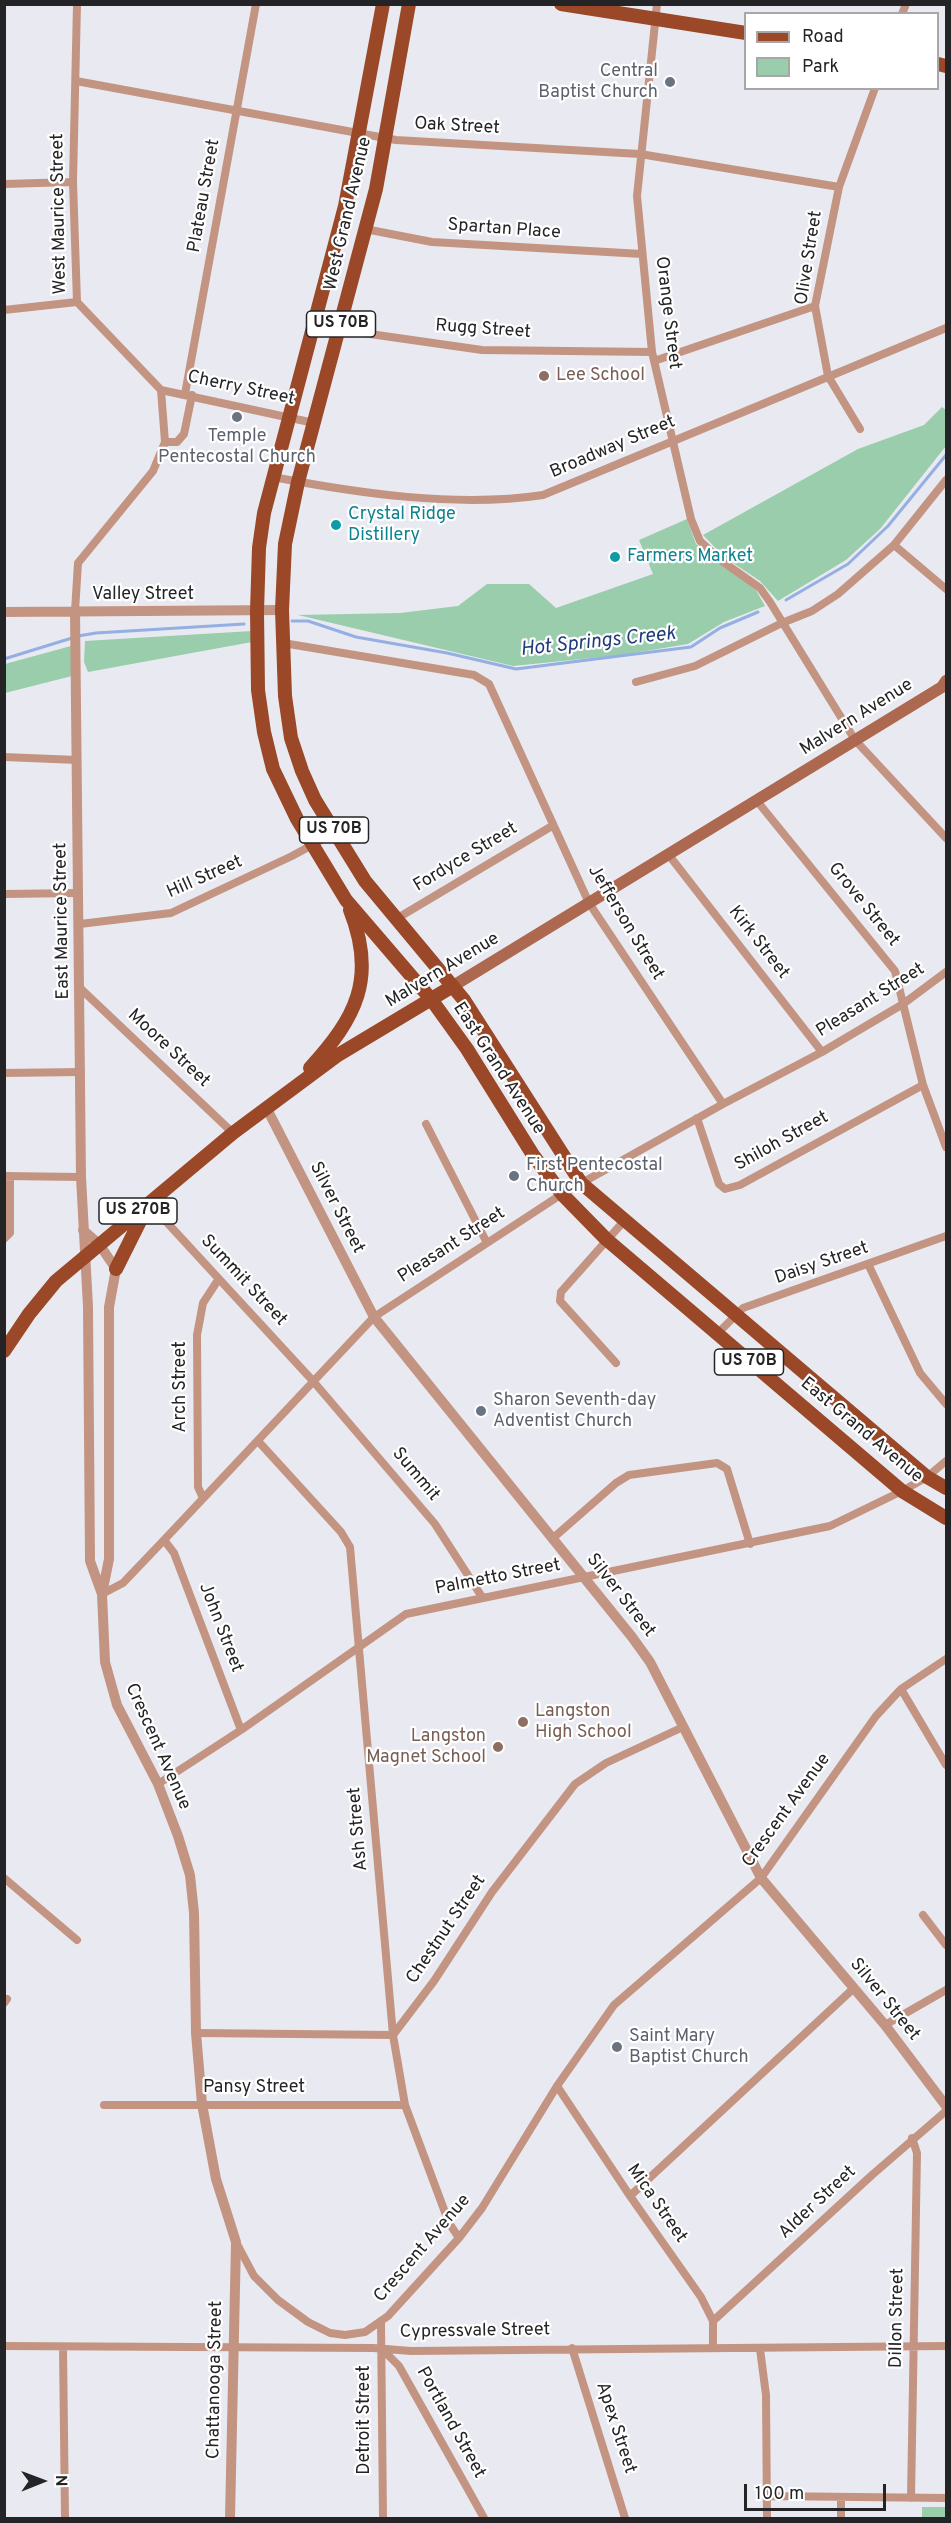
<!DOCTYPE html>
<html>
<head>
<meta charset="utf-8">
<style>
	body { margin:0 }
	#map { position:relative; width:951px; height:2523px; overflow:hidden; background:#e9eaf1; font-family:Overpass,sans-serif }
	canvas { display:block }
	.frame { position:absolute; inset:0; border:6px solid #242426; pointer-events:none }
	.legend { position:absolute; left:744px; top:12px; width:195px; height:78px; box-sizing:border-box; background:#fff; border:2px solid #a7a7a8; margin:0; padding:8px 10px; list-style:none; font-size:18px; color:#242426 }
	.legend li { display:flex; align-items:center; gap:12px; height:30px }
	.legend b { width:30px; border:2px solid #a7a7a8 }
	.north { position:absolute; left:12px; top:2451px; width:60px; height:60px; -webkit-text-stroke:4px #fff; paint-order:stroke; rotate:89deg; font-size:16px; font-weight:700; line-height:24px; text-align:center; color:#242426 }
	.north::after { content:''; display:block; margin:auto; width:21px; height:27px; background:#242426; clip-path:polygon(50% 0,100% 100%,50% 72%,0 100%) }
	.scale { position:absolute; left:744px; top:2484px; width:142px; height:27px; box-sizing:border-box; border:3px solid #242426; border-top:0; padding-left:8px; font-size:18px; line-height:21px; white-space:nowrap; color:#242426; -webkit-text-stroke:4px #fff; paint-order:stroke }
</style>
</head>
<body>
<div id="map">
<canvas width="951" height="2523"></canvas>
<div class="frame"></div>
<ul class="legend">
<li><b style="height:8px;background:#9a4827"></b>Road</li>
<li><b style="height:16px;background:#9acdac"></b>Park</li>
</ul>
<div class="north">N</div>
<div class="scale">100 m</div>
</div>
<script>
const ctx = document.querySelector('canvas').getContext('2d');
ctx.lineJoin = 'round';
function fill(path, color) {
  ctx.fillStyle = color;
  ctx.fill(path, 'evenodd');
}
function stroke(path, color, width, dash) {
  ctx.strokeStyle = color;
  ctx.lineWidth = width;
  ctx.lineCap = dash ? 'butt' : 'round';
  ctx.setLineDash(dash || []);
  ctx.stroke(path);
}
function drawText(font, color, halo, rows, align = 'center') {
  ctx.font = font + ' Overpass,sans-serif';
  ctx.lineWidth = 4.5;
  ctx.setLineDash([]);
  ctx.textBaseline = 'middle';
  ctx.strokeStyle = halo;
  ctx.fillStyle = color;
  for (const [text, x, y, turn = 0] of rows) {
    ctx.save();
    ctx.translate(x, y);
    ctx.rotate((+turn || 0) * Math.PI / 180);
    ctx.textAlign = isNaN(turn) ? turn : align;
    if (halo) ctx.strokeText(text, 0, 0);
    ctx.fillText(text, 0, 0);
    ctx.restore();
  }
}
const green = new Path2D(`
	M942,407L946,410V446L880,529L846,560L778,601L760,581L724,557L703,535L858,449L924,425Z
	M687,519L696,544L756,590L765,606L724,622L688,644L622,655L513,666L298,615L400,613L458,606L487,584H529L556,608L653,574L639,540Z
	M252,631V642L88,672L84,662L85,641Z
	M71,646L72,676L5,693V664Z
	M922,2507H946V2518H922Z`);
const stream = new Path2D(`
	M786,600L848,564L888,526L946,455
	M292,621H308L356,637L447,653L516,669L691,647L720,628L758,612
	M78,636L96,633L244,624
	M4,659L72,638`);
const minor = new Path2D(`
	M657,4L637,196L652,352L691,519L700,541L719,559L760,588L770,602L855,740L946,838
	M902,14L906,4
	M76,81L396,140L640,154L839,187
	M4,184L73,182
	M365,229L432,242L642,254
	M4,310L77,302
	M314,326L482,350L652,352
	M654,361L815,306
	M161,390L314,423
	M185,394L256,4
	M860,429L828,376L815,306L839,187L875,88
	M165,442H177L184,434L192,395
	M273,477C357,493 457,508 543,495L946,328
	M894,545L946,589
	M75,611L78,563L153,471L165,442L161,390L77,302L73,182L77,4
	M283,643L474,675L489,684L589,903L723,1104
	M636,682L695,666L782,623L812,611L838,594L894,545L946,480
	M4,757L77,760
	M757,801L895,971L923,1085L946,1147
	M668,854L822,1052
	M4,894L79,893
	M396,919L552,826
	M80,924L171,913L292,856L336,832
	M81,989L233,1133
	M4,1073L81,1072
	M697,1118L719,1184L725,1189L740,1185L923,1085
	M426,1124L487,1243
	M4,1176L81,1177
	M149,1203L313,1381L435,1524L482,1597
	M4,1239L10,1233V1176
	M869,1266L920,1373L946,1404
	M717,1334L743,1308L946,1236
	M616,1363L560,1301L561,1292L624,1221
	M258,1441L341,1532L350,1547L393,2035L405,2105L449,2223L459,2238
	M203,1498L198,1487L197,1335L203,1303L218,1280
	M552,1539L616,1483L629,1475L717,1463L727,1469L750,1544
	M164,1540L174,1553L241,1730
	M102,1594L123,1583L164,1540L374,1317L562,1194L723,1104L822,1052L903,1004L946,972
	M901,1689L946,1765
	M158,1784L241,1730L406,1614L830,1526L902,1491L927,1477L946,1461
	M4,1878L77,1940
	M923,1915L946,1945
	M4,2003L7,1999
	M885,2025L946,1990
	M196,2033L393,2035L434,1981L492,1892L575,1784L606,1763L683,1727
	M557,2086L630,2196L701,2297L713,2321V2346
	M104,2105H405
	M630,2196L854,1988
	M236,2242L254,2276L278,2300L308,2322L330,2333L345,2335L365,2332L388,2316L459,2238L482,2208L557,2086L614,2005L761,1878L876,1716L901,1689L946,1659
	M381,2321L383,2518
	M713,2321L872,2175L946,2111
	M4,2346L373,2348L411,2351L946,2346
	M63,2348L65,2518
	M572,2348L625,2518
	M382,2349L399,2366L484,2518
	M760,2349L766,2395L767,2518
	M767,2496L946,2498
	M841,2497V2518
	M911,2498L917,2153L912,2138`);
const tertiary = new Path2D(`
	M75,611L81,1177L88,1307L90,1561L102,1594
	M4,612L282,610
	M266,1107L374,1317L632,1637L650,1662L761,1878L885,2025L946,2106
	M83,1230L99,1244L116,1269L109,1307V1559L102,1594L105,1662L117,1705L158,1784L178,1836L190,1875L194,1913L196,2033L202,2104L216,2179L236,2242L230,2518`);
const secondary = new Path2D(`
	M453,986L942,687L946,681`);
const primary = new Path2D(`
	M383,4L345,206L264,513L259,548L257,611L258,690L264,732L273,769L297,819L346,900L431,999L467,1049L533,1155L562,1194L606,1239L902,1491L946,1518
	M409,4L376,189L298,482L285,544L282,610L285,696L291,738L302,771L315,800L365,881L464,1000L581,1183L927,1477L946,1488
	M561,4L746,33
	M938,64L946,66
	M310,1068C356,1018 377,978 350,910
	M116,1269L146,1209
	M4,1351L29,1314L56,1281L233,1133L338,1055L453,986`);
const markers = [
	[670,82,6,"#6b7280"],
	[544,376,6,"#8d6e63"],
	[237,417,6,"#6b7280"],
	[336,525,6,"#0f9aa8"],
	[615,557,6,"#0f9aa8"],
	[514,1176,6,"#6b7280"],
	[481,1411,6,"#6b7280"],
	[523,1722,6,"#8d6e63"],
	[498,1747,6,"#8d6e63"],
	[617,2047,6,"#6b7280"]
];
const shields = [
	[341,324,69],
	[334,830,69],
	[138,1211,78],
	[749,1362,69]
];
const shieldNames = [
	["US 70B",341,324],
	["US 70B",334,830],
	["US 270B",138,1211],
	["US 70B",749,1362]
];
const worshipNames = [
	["Central",658,72,"right"],
	["Baptist Church",658,93,"right"],
	["Temple",237,437,"center"],
	["Pentecostal Church",237,458,"center"],
	["First Pentecostal",526,1166],
	["Church",526,1187],
	["Sharon Seventh-day",493,1401],
	["Adventist Church",493,1422],
	["Saint Mary",629,2037],
	["Baptist Church",629,2058]
];
const streetNames = [
	["Oak Street",457,127,3],
	["Plateau Street",205,196,-80],
	["West Maurice Street",60,214,-91],
	["West Grand Avenue",349,214,-77],
	["Spartan Place",504,230,4],
	["Olive Street",810,258,-81],
	["Orange Street",667,313,83],
	["Rugg Street",483,330,4],
	["Cherry Street",241,389,12],
	["Broadway Street",613,448,-23],
	["Valley Street",143,595],
	["Malvern Avenue",857,718,-32],
	["Fordyce Street",466,858,-31],
	["Hill Street",205,878,-24],
	["Grove Street",863,905,51],
	["East Maurice Street",63,921,-91],
	["Jefferson Street",625,923,59],
	["Kirk Street",758,943,52],
	["Malvern Avenue",443,971,-31],
	["Pleasant Street",871,1001,-32],
	["Moore Street",168,1049,43],
	["East Grand Avenue",498,1069,57],
	["Shiloh Street",782,1142,-29],
	["Silver Street",336,1208,63],
	["Pleasant Street",452,1246,-33],
	["Daisy Street",822,1264,-19],
	["Summit Street",243,1281,47],
	["Arch Street",181,1387,-90],
	["East Grand Avenue",861,1431,40],
	["Summit",415,1475,50],
	["Palmetto Street",498,1578,-11],
	["Silver Street",620,1596,52],
	["John Street",220,1628,69],
	["Crescent Avenue",157,1747,66],
	["Crescent Avenue",787,1811,-54],
	["Ash Street",359,1829,-95],
	["Chestnut Street",447,1930,-56],
	["Silver Street",884,2000,51],
	["Pansy Street",254,2088],
	["Alder Street",818,2203,-43],
	["Mica Street",656,2204,55],
	["Crescent Avenue",423,2249,-49],
	["Dillon Street",898,2318,-89],
	["Cypressvale Street",475,2332,-1],
	["Chattanooga Street",216,2380,-89],
	["Detroit Street",365,2420,-90],
	["Portland Street",450,2423,61],
	["Apex Street",615,2428,72]
];
const educationNames = [
	["Lee School",556,376],
	["Langston",535,1712],
	["High School",535,1733],
	["Langston",486,1737,"right"],
	["Magnet School",486,1758,"right"]
];
const cultureNames = [
	["Crystal Ridge",348,515],
	["Distillery",348,536],
	["Farmers Market",627,557]
];
const waterNames = [
	["Hot Springs Creek",598,643,-6]
];
fill(green, '#9acdac');
stroke(stream, '#95afe3', 3);
stroke(minor, '#c49482', 8);
stroke(tertiary, '#c49482', 10);
stroke(secondary, '#ad694f', 12);
stroke(primary, '#9a4827', 14);
for (const [x, y, r, color] of markers) {
  const dot = new Path2D();
  dot.arc(x, y, r, 0, 2 * Math.PI);
  ctx.fillStyle = color;
  ctx.fill(dot);
  stroke(dot, '#fff', 2);
}
for (const [x, y, w] of shields) {
  const box = new Path2D();
  box.roundRect(x - w / 2, y - 13, w, 26, 4.5);
  ctx.fillStyle = '#fff';
  ctx.fill(box);
  stroke(box, '#242426', 1.5);
}
drawText('bold 16px', '#242426', null, shieldNames);
drawText('18px', '#5b616d', '#fff', worshipNames, 'left');
drawText('18px', '#242426', '#fff', streetNames);
drawText('18px', '#785e54', '#fff', educationNames, 'left');
drawText('18px', '#0d838f', '#fff', cultureNames, 'left');
drawText('italic 20px', '#203b79', '#fff', waterNames);
</script>
</body>
</html>
